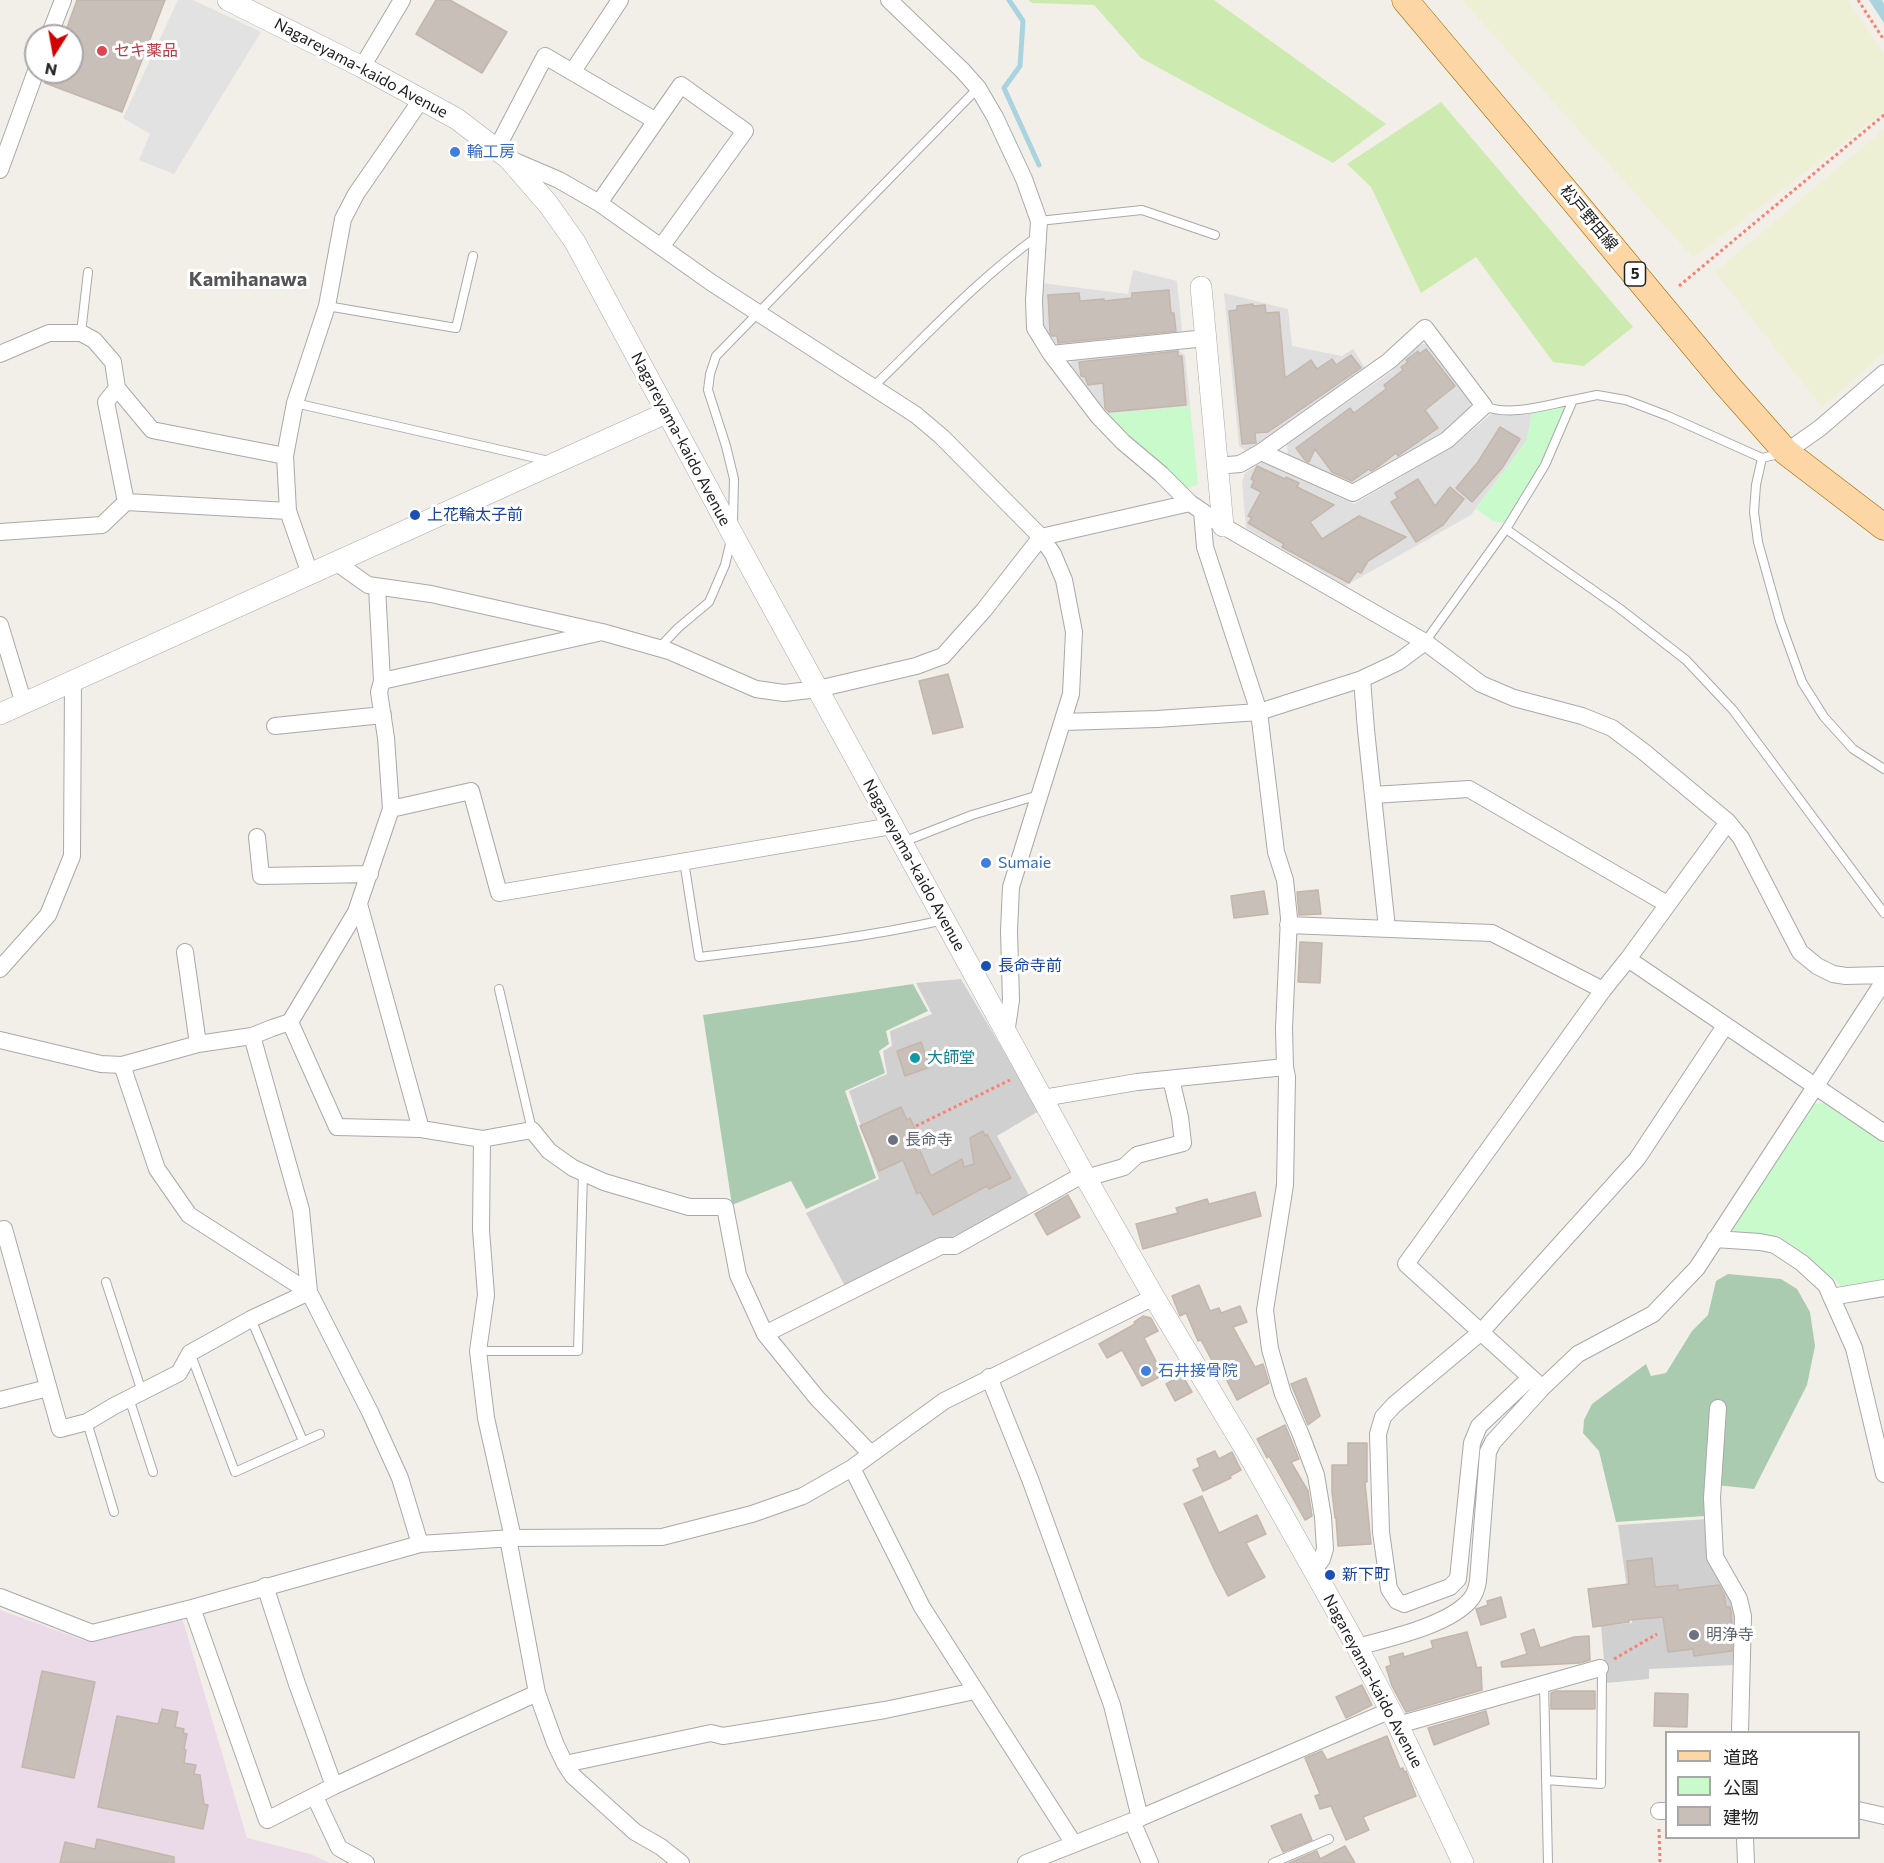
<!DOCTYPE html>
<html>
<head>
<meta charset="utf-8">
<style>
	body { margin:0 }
	#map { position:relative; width:1884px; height:1863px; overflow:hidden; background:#f2efe9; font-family:Commissioner,"Noto Sans JP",sans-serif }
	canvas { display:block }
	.legend { position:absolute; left:1665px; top:1731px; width:195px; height:108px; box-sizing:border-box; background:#fff; border:2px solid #a7a7a7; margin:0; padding:8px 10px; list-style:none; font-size:18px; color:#222 }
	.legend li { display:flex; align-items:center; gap:12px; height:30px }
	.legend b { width:30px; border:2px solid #a7a7a7 }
	.north { position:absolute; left:24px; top:24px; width:60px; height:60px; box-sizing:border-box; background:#fff; border:2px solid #a7a7a7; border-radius:50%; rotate:191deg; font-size:16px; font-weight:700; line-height:24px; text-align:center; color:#222 }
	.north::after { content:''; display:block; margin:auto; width:21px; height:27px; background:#d40000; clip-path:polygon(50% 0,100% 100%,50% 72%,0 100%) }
</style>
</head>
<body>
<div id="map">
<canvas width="1884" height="1863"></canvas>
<ul class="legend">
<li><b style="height:8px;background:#fcd6a4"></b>道路</li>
<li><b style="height:16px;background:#c8facc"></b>公園</li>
<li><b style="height:16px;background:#c7bfb8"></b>建物</li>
</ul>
<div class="north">N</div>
</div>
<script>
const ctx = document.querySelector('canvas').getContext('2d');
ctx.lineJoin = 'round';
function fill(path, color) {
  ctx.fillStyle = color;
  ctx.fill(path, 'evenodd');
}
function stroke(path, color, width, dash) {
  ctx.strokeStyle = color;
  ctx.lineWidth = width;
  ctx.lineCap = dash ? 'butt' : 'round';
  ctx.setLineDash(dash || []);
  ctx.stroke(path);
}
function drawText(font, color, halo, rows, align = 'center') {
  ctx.font = font + ' Commissioner,"Noto Sans JP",sans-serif';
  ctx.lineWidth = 6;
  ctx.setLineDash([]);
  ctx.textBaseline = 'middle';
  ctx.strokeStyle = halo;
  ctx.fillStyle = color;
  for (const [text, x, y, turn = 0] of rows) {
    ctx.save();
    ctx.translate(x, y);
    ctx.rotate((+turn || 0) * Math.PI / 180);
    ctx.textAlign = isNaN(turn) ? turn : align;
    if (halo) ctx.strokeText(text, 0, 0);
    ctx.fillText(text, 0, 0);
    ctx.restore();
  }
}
const residential = new Path2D(`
	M1133,270L1177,281L1182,330L1177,335L1053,347L1042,327L1041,283L1128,294Z
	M1224,293L1288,309L1292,346L1342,356L1353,349L1366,369L1247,452L1239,446Z
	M1419,344H1427L1471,402L1470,410L1444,432L1357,483H1348L1288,456L1287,444L1391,372Z
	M1178,350L1185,355L1190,406L1106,414L1069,367L1073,359Z
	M1518,412H1532L1527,440L1471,515L1345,586L1246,528L1242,482L1245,473L1262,462L1354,504L1455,445L1491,414Z`);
const industrial = new Path2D(`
	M0,1610L86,1641L182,1617L247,1838L310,1854L330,1863H0Z`);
const religious = new Path2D(`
	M961,979L1039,1111L997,1136L1031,1199L846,1288L806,1213L879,1179L849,1091L887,1074L883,1051L892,1046L890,1031L932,1014L916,983Z
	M1707,1519L1732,1601L1737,1622L1735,1665L1649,1669V1679L1606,1683L1601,1626L1632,1623L1618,1525Z`);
const farmland = new Path2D(`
	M1462,0H1848L1884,54V112L1693,258Z
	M1884,129V353L1822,407L1715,272Z`);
const grass = new Path2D(`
	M1028,0H1214L1386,124L1333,163L1141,58L1094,5L1032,3Z
	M1441,102L1633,327L1584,366L1553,362L1476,257L1421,293L1371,187L1347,164Z`);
const cemetery = new Path2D(`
	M913,984L928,1011L886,1031L889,1044L879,1051L885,1073L845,1091L876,1178L806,1209L791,1181L732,1205L703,1015Z
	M1728,1274L1781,1279L1797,1289L1810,1312L1815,1346L1807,1385L1754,1489L1707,1484L1705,1516L1616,1522L1599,1451L1583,1433L1584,1420L1592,1404L1646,1364L1651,1376L1666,1373L1692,1331L1708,1315L1716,1281Z`);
const park = new Path2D(`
	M1190,406L1198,484L1186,489L1144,452L1106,414Z
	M1564,406L1565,409L1542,462L1506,523L1493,521L1476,509L1527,440L1532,412Z
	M1824,1103L1884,1144V1279L1841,1286L1812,1260L1779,1236L1735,1233L1732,1226L1813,1104Z`);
const parking = new Path2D(`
	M178,0H193L261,32L174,174L139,160L150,134L123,118Z`);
const water = new Path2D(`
	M1869,0H1882L1884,4V23Z`);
const stream = new Path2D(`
	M1009,0L1023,21L1020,66L1004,88L1039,165`);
const building = new Path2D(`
	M77,0H165L122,112L45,83L50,72H72V36H64Z
	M436,0H450L507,32L482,73L416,34Z
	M1169,290L1171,313H1174L1176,331L1058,343L1057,336H1052L1050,333L1048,295L1079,293L1080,301L1104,299V301L1132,298V293Z
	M1253,304V306L1265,305L1266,313L1279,312L1285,378L1311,360L1317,369L1332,359L1336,365L1351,355L1361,368L1268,432L1255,433L1256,443L1242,444L1229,311L1237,310V306Z
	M1426,349L1455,386L1425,410L1438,428L1405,451L1398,456L1396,453L1379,466L1371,471L1369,469L1352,481L1332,472L1315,449L1309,462L1305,460L1296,448L1350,408L1354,413L1386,389L1384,385L1403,370L1401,367L1408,362L1406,360L1418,351L1419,354Z
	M1178,351V356H1182L1186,405L1109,412L1105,408L1103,383L1088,385L1085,377L1081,376L1079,362Z
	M1500,427L1520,439L1502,468L1472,502L1456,488L1478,462Z
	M1257,466L1285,479L1286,477L1299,483L1297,487L1334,505L1310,522L1322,539L1359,516L1406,537L1368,561L1361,573L1357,571L1349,583L1282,547L1284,544L1248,523L1252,518L1248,516L1261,492L1251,487L1254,481L1251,479Z
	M1418,479L1435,506L1450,487L1464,499L1443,525L1416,542L1391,502L1398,498L1395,493Z
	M948,674L963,727L933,734L919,681Z
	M1318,890L1321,914L1299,915L1297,892Z
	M1264,891L1268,914L1234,918L1231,896Z
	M1300,942L1322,943L1320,983L1298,982Z
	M921,1042L930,1067L905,1076L897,1051Z
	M901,1107L907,1120L910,1118L919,1137L915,1139L931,1176L962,1159L964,1167L974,1164L970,1138L983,1131L985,1136L987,1134L1011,1178L989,1189L987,1186L933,1215L920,1192L917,1194L903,1160L879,1171L860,1126Z
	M1255,1192L1261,1216L1143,1249L1136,1224L1178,1213L1176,1208L1207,1199L1209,1204Z
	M1068,1195L1080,1217L1047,1235L1035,1214Z
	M1199,1285L1210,1311L1219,1308L1221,1313L1240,1306L1247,1322L1233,1327L1255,1367L1263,1364L1269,1383L1237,1400L1221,1369L1217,1370L1201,1340L1198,1341L1186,1313L1180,1316L1172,1296Z
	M1143,1316L1151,1318L1158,1331L1144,1338L1163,1375L1142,1386L1122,1350L1107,1358L1099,1344L1135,1324L1134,1322Z
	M1182,1375L1192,1392L1175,1401L1166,1384Z
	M1306,1378L1320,1416L1308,1425L1291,1384Z
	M1285,1425L1299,1459L1291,1462L1308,1491L1312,1516L1305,1520L1269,1456L1267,1458L1257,1439Z
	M1348,1443H1367V1482H1365L1371,1544L1338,1546L1336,1518H1335L1332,1492V1465H1348Z
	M1215,1451L1219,1459L1232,1452L1241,1470L1230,1476L1231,1478L1203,1491L1193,1470L1200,1467L1197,1459Z
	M1202,1496L1219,1533L1257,1515L1266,1534L1246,1543L1265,1577L1228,1596L1214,1569L1184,1504Z
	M1652,1558L1655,1587L1678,1585V1590L1719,1585L1724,1594L1726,1607H1730L1731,1612L1732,1651L1694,1656L1693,1649L1668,1652L1663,1617L1629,1620V1622L1593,1627L1588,1589L1629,1584L1627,1561Z
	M1501,1597L1506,1617L1481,1625L1476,1609L1488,1605L1487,1601Z
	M1534,1629L1540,1648L1574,1637L1589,1636L1590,1660L1580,1663L1502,1667L1501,1662L1527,1654L1521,1634Z
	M1467,1632L1477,1668L1481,1667L1482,1690L1406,1712L1392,1686L1386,1667L1391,1665L1389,1657L1403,1653L1404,1657L1433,1648L1431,1641Z
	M42,1671L95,1682L74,1778L22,1767Z
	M1362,1685L1372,1705L1346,1718L1336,1697Z
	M1556,1691H1595V1709H1551V1693Z
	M1655,1693L1688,1694L1687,1727L1654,1726Z
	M162,1709L178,1712L175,1727L184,1729L183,1733L187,1734L184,1749L186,1750L184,1763L196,1765L194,1774L200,1775L204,1804L208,1805L203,1829L98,1807L117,1716L158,1724Z
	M1486,1711L1489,1724L1434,1745L1428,1728Z
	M1387,1736L1400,1769L1403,1768L1404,1772L1406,1771L1416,1796L1363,1817L1369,1830L1346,1840L1331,1806L1320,1809L1315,1796L1320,1794L1305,1758L1322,1751L1327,1760Z
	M1301,1814L1312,1840L1283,1852L1271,1826Z
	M97,1839L174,1857V1863H60L65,1842L95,1849Z
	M1345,1846L1355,1863H1289L1317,1851L1320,1859Z`);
const path = new Path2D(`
	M1858,0L1884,40
	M1679,286L1884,115
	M916,1126L1010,1080
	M1614,1659L1657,1634
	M1659,1829L1660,1863`);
const service = new Path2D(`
	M1039,221L1142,210L1215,235
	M327,306L456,328L473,256
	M81,333L88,272
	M874,386C927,335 978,279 1038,236
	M295,403L549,461
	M1484,406C1510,417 1546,405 1573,400
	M1762,458L1756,485L1754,512L1758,542L1780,621L1802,682L1824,717L1853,749L1884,769
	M733,522L734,479L726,446L708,390L710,374L716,356L978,88
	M1506,529L1619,608L1686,660L1733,710L1884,913
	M1425,642L1506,529L1545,465L1573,400L1597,395L1626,400L1668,416L1762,458L1783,453
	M659,648L678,628L709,602L725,565L731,540
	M903,842L972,815L1039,795
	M684,861L699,957C782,947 863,938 944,920
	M499,989L532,1130
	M106,1282L142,1392
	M251,1319L303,1441
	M478,1351H578L583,1173
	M191,1355L235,1472L320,1434
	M129,1398L153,1472
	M87,1422L114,1512
	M1544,1683L1548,1863
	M1546,1780L1601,1784L1602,1671L1600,1668
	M1273,1863L1329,1839`);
const minor = new Path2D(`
	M889,0L963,71L978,88L995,117L1024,179L1039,221L1034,300L1035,328L1051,354L1098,416L1123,442L1161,474L1190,503L1223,526L1425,642L1481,684L1514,698L1582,716L1612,728L1644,752L1728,822L1741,838L1800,952L1817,966L1833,974L1846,976L1884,975
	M49,36L63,0
	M362,67L402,0
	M573,71L620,0
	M497,148L545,56L656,121
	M510,159L559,180L599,203L712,283L916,415L942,437L1041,537L1053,554L1064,580L1074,632L1071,694L1011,887L1009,931L1011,1000L1006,1034
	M0,170L36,71
	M599,203L681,85L745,131L661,247
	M0,354L49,333H81L94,340L113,362L117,388L106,402L126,502L102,525L0,532
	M1051,354L1206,338
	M117,388L152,430L285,456
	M1786,452L1820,428L1884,373
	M1217,466L1240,464L1261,452L1389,361L1425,328L1484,406L1447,440L1353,493L1261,452
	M126,502L288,511
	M1202,511L1205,547L1259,712L1276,852L1285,880L1289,918L1284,1028L1285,1067L1287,1077L1285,1185L1265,1310L1270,1349L1283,1394L1301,1435L1316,1475L1323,1517L1325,1549L1322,1559L1314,1570
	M337,563L368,585L431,594L602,632L669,651L756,689L784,693L818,689L916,666L943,656L984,610L1041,537L1190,503
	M310,574L288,511L285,456L295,403L327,306L343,219L356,194L421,100
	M0,625L24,704
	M1362,679L1366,730L1387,928
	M382,681L598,633
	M1063,722L1157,719L1259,712L1362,679L1398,662L1425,642
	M275,726L383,715
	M1373,795L1469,789L1667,904
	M391,809L471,791L499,893L892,826
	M257,837L261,876L370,874
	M359,904L421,1129
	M1288,925L1492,933L1603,990
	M185,952L198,1044
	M1628,959L1884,1133
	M0,969L48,915L72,856L73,682
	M290,1022L337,1127L421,1129L482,1139L532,1130L549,1151L573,1168L604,1182L689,1207H725L738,1275L765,1334L817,1398L871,1454
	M252,1036L301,1210L309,1292L370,1412L400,1478L420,1544
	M0,1040L101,1064L122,1065L198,1044L252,1036L272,1028L290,1022L356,912L391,809L386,738L379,692L382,681L377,587
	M122,1065L157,1169L189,1215L309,1292
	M1043,1098L1137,1082L1285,1067
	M482,1139L481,1230L486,1295L478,1351L486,1418L513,1538
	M1086,1178L1124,1167L1137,1155L1183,1143L1180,1117L1171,1079
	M0,1230L4,1229L60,1429L87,1422L114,1406L179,1373L190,1353L251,1319L309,1292
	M1715,1239L1760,1242L1775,1245L1802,1263L1826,1285L1854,1348L1884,1474
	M1831,1297L1884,1288
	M765,1334L941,1246H955L1084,1174
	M989,1377L1030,1479L1112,1705L1140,1818
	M1530,1378L1479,1426L1472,1443L1458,1579L1450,1587L1404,1604L1397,1601L1389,1589L1381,1532L1378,1434L1383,1417L1394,1405L1481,1332L1637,1159L1725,1026
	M1538,1384L1406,1264L1603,990L1628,959L1728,822
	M0,1400L48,1388
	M1718,1408L1712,1498L1715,1557L1739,1599L1743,1616L1740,1732
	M852,1468L922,1607L1074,1844
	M508,1538L537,1693L555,1743L565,1764L573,1776L635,1832L661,1847L681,1863
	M265,1586L297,1684L334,1786
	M0,1597L92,1633L192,1608L420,1544L513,1538L662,1537L752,1514L803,1496L852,1468L944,1401L1154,1297
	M192,1608L267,1820L334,1786L537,1693
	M1357,1647C1390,1638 1450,1625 1471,1599C1475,1594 1477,1587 1478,1581L1488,1452L1493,1442L1542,1388L1578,1354L1653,1314L1697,1268L1884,981
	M1398,1725L1600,1668
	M565,1764L711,1733L723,1736L885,1710L975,1691
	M315,1797L339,1848L366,1863
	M1858,1810L1884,1816
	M1659,1811H1666
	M1132,1821L1150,1863
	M1745,1838L1746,1863
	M1026,1863L1140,1818L1391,1710`);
const tertiary = new Path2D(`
	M228,0L362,67L457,119L509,159L548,204L575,242L733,535L1086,1178L1154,1297L1246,1450L1357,1647L1398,1725L1463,1863
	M1201,287L1223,526
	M0,714L666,413`);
const primary = new Path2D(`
	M1405,0L1569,195L1726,384L1786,452L1884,527`);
const markers = [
	[102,51,6,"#e0444e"],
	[455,152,6,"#3f7fe0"],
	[415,515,6,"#1a4fb4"],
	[986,863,6,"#3f7fe0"],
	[986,966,6,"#1a4fb4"],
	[915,1058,6,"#0f9aa8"],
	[893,1140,6,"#6b7280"],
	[1146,1371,6,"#3f7fe0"],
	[1330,1575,6,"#1a4fb4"],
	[1694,1635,6,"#6b7280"]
];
const shields = [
	[1635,274,21]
];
const shieldNames = [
	["5",1635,274]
];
const healthNames = [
	["セキ薬品",114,51]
];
const streetNames = [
	["Nagareyama-kaido Avenue",361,68,28],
	["松戸野田線",1589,218,50],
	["Nagareyama-kaido Avenue",681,439,62],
	["Nagareyama-kaido Avenue",914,865,61],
	["Nagareyama-kaido Avenue",1373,1681,62]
];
const shopNames = [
	["輪工房",467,152],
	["Sumaie",998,863],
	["石井接骨院",1158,1371]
];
const transitNames = [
	["上花輪太子前",427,515],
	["長命寺前",998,966],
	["新下町",1342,1575]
];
const cultureNames = [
	["大師堂",927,1058]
];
const worshipNames = [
	["長命寺",905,1140],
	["明浄寺",1706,1635]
];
const quarterNames = [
	["Kamihanawa",248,279]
];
fill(residential, '#e0dfdf');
fill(industrial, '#ebdbe8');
fill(religious, '#d0d0d0');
fill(farmland, '#eef0d5');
fill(grass, '#cdebb0');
fill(cemetery, '#aacbaf');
fill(park, '#c8facc');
fill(parking, '#e2e2e2');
fill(water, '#aad3df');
stroke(stream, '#aad3df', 5);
fill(building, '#c7bfb8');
stroke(building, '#c4b6ab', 1.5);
stroke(service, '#a9a9a9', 10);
stroke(minor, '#a9a9a9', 18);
stroke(tertiary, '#a9a9a9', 22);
stroke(primary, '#a06b00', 27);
stroke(path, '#fa8072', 3, [3, 3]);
stroke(service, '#fff', 8);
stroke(minor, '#fff', 16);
stroke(tertiary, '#fff', 21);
stroke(primary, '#fcd6a4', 26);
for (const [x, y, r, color] of markers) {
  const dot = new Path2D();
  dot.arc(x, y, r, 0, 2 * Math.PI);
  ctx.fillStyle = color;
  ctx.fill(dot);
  stroke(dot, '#fff', 2);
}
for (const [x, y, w] of shields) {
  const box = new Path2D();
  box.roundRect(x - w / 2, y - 12, w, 24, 4.5);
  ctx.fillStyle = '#fff';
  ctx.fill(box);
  stroke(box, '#222', 1.5);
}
drawText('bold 15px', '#222', null, shieldNames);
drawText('16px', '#be3a42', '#fff', healthNames, 'left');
drawText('16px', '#222', '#fff', streetNames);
drawText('16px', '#366cbe', '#fff', shopNames, 'left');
drawText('16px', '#164399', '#fff', transitNames, 'left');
drawText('16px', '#0d838f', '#fff', cultureNames, 'left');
drawText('16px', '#5b616d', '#fff', worshipNames, 'left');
drawText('bold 20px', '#555', '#fff', quarterNames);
</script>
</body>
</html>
